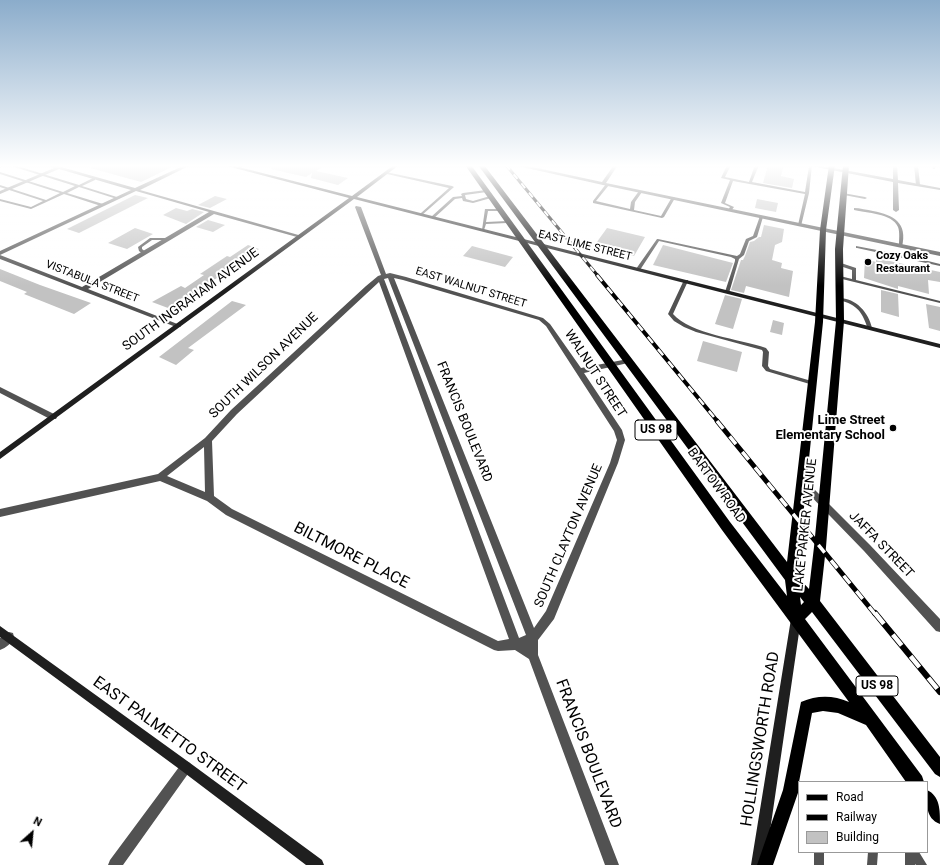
<!DOCTYPE html>
<html>
<head>
<meta charset="utf-8">
<style>
	body { margin:0 }
	#map { position:relative; width:940px; height:865px; overflow:hidden; background:#fff; font-family:Roboto,sans-serif }
	canvas { display:block }
	.legend { position:absolute; left:798px; top:781px; width:130px; height:72px; box-sizing:border-box; background:#fff; border:1px solid #999; margin:0; padding:5px 7px; list-style:none; font-size:12px; color:#000 }
	.legend li { display:flex; align-items:center; gap:8px; height:20px }
	.legend b { width:20px; border:1px solid #999 }
	.north { position:absolute; left:12px; top:813px; width:40px; height:40px; -webkit-text-stroke:3px #fff; paint-order:stroke; rotate:27deg; font-size:11px; font-weight:700; line-height:16px; text-align:center; color:#000 }
	.north::after { content:''; display:block; margin:auto; width:14px; height:18px; background:#000; clip-path:polygon(50% 0,100% 100%,50% 72%,0 100%) }
</style>
</head>
<body>
<div id="map">
<canvas width="940" height="865"></canvas>
<ul class="legend">
<li><b style="height:5px;background:#000"></b>Road</li>
<li><b style="height:5px;background:#000"></b>Railway</li>
<li><b style="height:11px;background:#c2c2c2"></b>Building</li>
</ul>
<div class="north">N</div>
</div>
<script>
const ctx = document.querySelector('canvas').getContext('2d');
ctx.lineJoin = 'round';
function fill(path, color) {
  ctx.fillStyle = color;
  ctx.fill(path, 'evenodd');
}
function stroke(path, color, width, dash) {
  ctx.strokeStyle = color;
  ctx.lineWidth = width;
  ctx.lineCap = dash ? 'butt' : 'round';
  ctx.setLineDash(dash || []);
  ctx.stroke(path);
}
function drawText(font, color, halo, rows, align = 'center') {
  ctx.font = font + ' Roboto,sans-serif';
  ctx.lineWidth = 4;
  ctx.setLineDash([]);
  ctx.textBaseline = 'middle';
  ctx.strokeStyle = halo;
  ctx.fillStyle = color;
  for (const [text, x, y, turn = 0] of rows) {
    ctx.save();
    ctx.translate(x, y);
    ctx.rotate((+turn || 0) * Math.PI / 180);
    ctx.textAlign = isNaN(turn) ? turn : align;
    if (halo) ctx.strokeText(text, 0, 0);
    ctx.fillText(text, 0, 0);
    ctx.restore();
  }
}
const building = new Path2D(`
	M91,165H176L141,182L90,168Z
	M271,165H325L316,171L348,178L338,185L311,178L312,173L306,177L271,169Z
	M768,165H784L781,176L794,179L792,188L763,183Z
	M135,195L148,198L79,233L67,229Z
	M215,196L227,199L210,208L198,205Z
	M757,199L778,203L776,212L755,208Z
	M176,208L187,211L192,209L204,212L186,224L163,215Z
	M208,220L225,225L213,232L196,227Z
	M764,225L784,229L782,242L775,245L772,260L782,263L781,268L793,271L789,297L746,286L744,293L731,290L741,260H743L745,256L750,242L754,241L759,237H761Z
	M135,228L153,234L127,249L108,243Z
	M607,228L645,237L634,256L594,246Z
	M248,245L259,249L211,282L214,283L187,300L182,298L168,308L152,302L181,286L185,288L204,275L200,274L227,256L230,257Z
	M663,245L733,263L726,282L653,265Z
	M472,246L513,257L505,267L463,256Z
	M876,258L940,272V282L928,280L929,294L898,286V289L864,278L865,259L876,262Z
	M0,269L40,285L91,303L74,314L24,294L27,292L0,281Z
	M881,290L898,294L899,317L881,312Z
	M725,295L742,299L733,329L715,324Z
	M232,301L246,305L188,348L194,350L176,365L159,357Z
	M926,304L940,307V331L929,328Z
	M773,320L784,323L782,335L770,332Z
	M703,341L742,352L737,372L697,361Z`);
const lane = new Path2D(`
	M1,165H6L0,168Z
	M8,165H14L79,185L93,178H95V180L82,186L120,198L117,199L79,187L67,193L103,204V206H101L64,194L31,209L0,201V199L31,207L43,201L0,187V185L46,200L60,193L0,174V172L63,192L75,186Z
	M241,165H246L239,169H237V167Z
	M727,165H731L725,177L749,182L755,165H759L752,182L805,192L809,166L812,165L809,193L801,226L798,225L805,194L733,181L725,203L734,207L731,211H729L728,210L730,207L721,203L730,180L721,178Z
	M914,165H918L920,185L918,186L916,185Z
	M932,165H936L935,169H933Z
	M386,172L452,186L454,187L422,215H421V213L449,188L387,174H386Z
	M606,184L609,185L596,201L630,209L631,202L639,191H640L642,192L635,202L634,210L661,216L672,197L675,198L664,217L662,218L593,203V201Z
	M486,190H487V192L465,195L466,199L473,201L490,196H491V198L473,203L463,201L462,198L455,199L434,218L431,217L453,197L462,196L461,194L463,193Z
	M843,193L865,197L867,198L865,199L844,195L842,194Z
	M854,208C860,208 867,210 873,211C894,215 908,223 902,247L899,246C899,240 900,232 898,227C892,213 866,213 854,210Z
	M485,209H499L501,210L499,211H488L486,222L507,221L509,222L507,223L486,224L484,230H482Z
	M760,216L763,217L757,237L749,241L744,255L739,259L729,293H725V292L735,261V259L731,257L659,241L640,270H638L636,269L657,239H658L737,256L740,254L746,239L753,236Z
	M150,238H169L171,239L169,240H152L142,247V249L147,253L143,254L139,251L138,247Z
	M856,246L908,256L907,248L909,247L911,248L912,257L940,264V266L857,248H856Z
	M837,263H841L856,268V280L940,301V303L838,278V276H840L852,279V270L837,265Z
	M684,280H688V281L673,314C690,334 740,339 766,348L769,352L768,366L770,369L815,382L816,383L815,384L813,385L766,371L762,366L763,352L762,350L696,332L684,327L674,321L668,314Z
	M839,298C856,298 869,313 872,328V329H868C862,312 858,305 839,300Z
	M814,852H824V865H814Z
	M868,852H878L877,865H867Z
	M905,852H919L927,865H916L915,864V865H905Z`);
const street = new Path2D(`
	M46,165H54L135,188L185,165H191L140,190L302,236L297,237L214,214L88,289L180,325L181,326L180,327H176L0,259V255L82,287L209,212L136,191L0,255V251L131,190L59,169L0,194V191L54,168Z
	M513,165H523L602,182L614,165H618L606,183L940,252V256L603,185Z
	M806,165H817L893,179V165H897L898,180L940,188V190L898,183L899,210L896,212L893,210V182Z
	M356,206L361,207L386,274L390,273L406,277L543,318L550,324L581,368L628,359L632,361L628,363L584,373L622,430L625,440L618,463L554,619L538,640V655L619,865H605L529,659L515,650L498,651L494,650L226,515L207,501L160,481L0,517V509L158,474L205,438L231,410L366,286L378,276L381,275L355,207ZM388,278L526,635L519,638L384,279ZM394,278L403,280L539,320L546,326L614,431L617,440L610,463L546,611L534,628ZM379,282L509,639L498,641L232,509L214,496L212,441L237,414ZM204,447L205,492L167,476Z
	M0,387L56,415L57,417L56,419H50L0,393Z
	M803,479L806,481L870,545L940,619V632L936,631L864,551L800,485L799,483L800,481Z
	M9,632L13,633L14,637C12,643 6,648 0,650V638Z
	M186,761L190,763L192,767L190,771L123,865H108L110,860L182,763Z`);
const secondary = new Path2D(`
	M223,165H231L352,196L394,165H399L357,197L940,344V348L354,199L0,459V452L349,198Z
	M796,614L800,615L801,619L765,865H751L791,619L792,615Z
	M0,626L190,763L322,860L324,865H306L182,771L0,637Z`);
const primary = new Path2D(`
	M465,165H471L730,522L787,596L785,580L478,165H484L787,562L815,322L820,230L829,165H835L826,230L823,322L797,576L809,589L814,547L836,321L835,249L843,165H849L843,249L844,321L826,547L820,601L940,757V777L935,774L812,612L805,619L922,776L924,782H906L866,725L838,713L823,711L812,713L799,782V790L773,865H757L783,790L801,702C817,695 833,695 849,702L722,530ZM800,597L804,602L801,605Z
	M927,790C940,796 940,810 940,824C925,818 927,804 927,790Z`);
const railFar3 = new Path2D(`
	M506,165L598,276`);
const railFar2 = new Path2D(`
	M597,275L718,422`);
const railFar1 = new Path2D(`
	M717,421L875,614`);
const rail = new Path2D(`
	M875,613L940,692`);
const markers = [
	[868,262,4,"#000"],
	[893,428,4,"#000"]
];
const farStreetnames = [
	["EAST LIME STREET",585,246,14],
	["VISTABULA STREET",92,282,21],
	["EAST WALNUT STREET",471,288,17]
];
const farPoinames = [
	["Cozy Oaks",876,256],
	["Restaurant",876,269]
];
const shields = [
	[656,430,42],
	[877,686,42]
];
const shieldNames = [
	["US 98",656,430],
	["US 98",877,686]
];
const streetNames = [
	["SOUTH INGRAHAM AVENUE",191,300,-36],
	["SOUTH WILSON AVENUE",264,366,-44],
	["WALNUT STREET",595,374,57],
	["FRANCIS BOULEVARD",464,422,68],
	["BARTOW ROAD",716,486,54],
	["LAKE PARKER AVENUE",806,525,-84],
	["SOUTH CLAYTON AVENUE",569,536,-67],
	["JAFFA STREET",881,545,46]
];
const poiNames = [
	["Lime Street",885,421],
	["Elementary School",885,436]
];
const nearStreetnames = [
	["BILTMORE PLACE",351,556,27],
	["EAST PALMETTO STREET",169,735,36],
	["HOLLINGSWORTH ROAD",761,739,-81],
	["FRANCIS BOULEVARD",588,754,69]
];
fill(building, '#c2c2c2');
fill(lane, '#525252');
fill(street, '#525252');
fill(secondary, '#1f1f1f');
fill(primary, '#000');
stroke(railFar3, '#000', 3);
stroke(railFar2, '#000', 4);
stroke(railFar1, '#000', 5);
stroke(rail, '#000', 6);
stroke(railFar3, '#fff', 2, [6]);
stroke(railFar2, '#fff', 2.5, [8]);
stroke(railFar1, '#fff', 3.5, [10]);
stroke(rail, '#fff', 4.5, [14]);
const sky = ctx.createLinearGradient(0, 0, 0, 286);
sky.addColorStop(0, '#8baccb');
sky.addColorStop(0.58, '#fff');
sky.addColorStop(1, '#ffffff00');
ctx.fillStyle = sky;
ctx.fillRect(0, 0, 940, 286);
for (const [x, y, r, color] of markers) {
  const dot = new Path2D();
  dot.arc(x, y, r, 0, 2 * Math.PI);
  ctx.fillStyle = color;
  ctx.fill(dot);
  stroke(dot, '#fff', 1.5);
}
drawText('11px', '#000', '#fff', farStreetnames);
drawText('bold 11px', '#000', '#fff', farPoinames, 'left');
for (const [x, y, w] of shields) {
  const box = new Path2D();
  box.roundRect(x - w / 2, y - 10, w, 20, 3);
  ctx.fillStyle = '#fff';
  ctx.fill(box);
  stroke(box, '#000', 1);
}
drawText('bold 12px', '#000', null, shieldNames);
drawText('13px', '#000', '#fff', streetNames);
drawText('bold 13px', '#000', '#fff', poiNames, 'right');
drawText('16px', '#000', '#fff', nearStreetnames);
</script>
</body>
</html>
